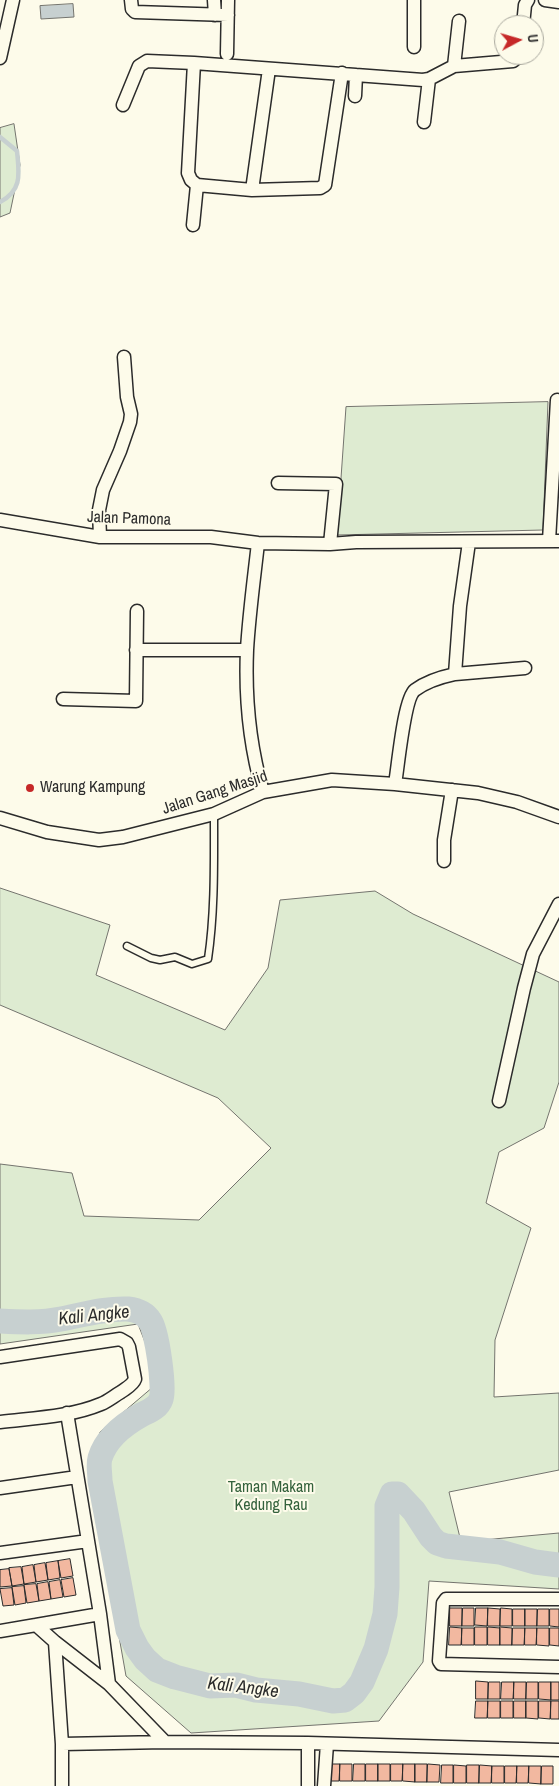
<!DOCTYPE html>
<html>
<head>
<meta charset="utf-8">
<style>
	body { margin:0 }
	#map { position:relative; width:559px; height:1786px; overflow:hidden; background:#fdfbea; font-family:"Archivo Narrow",sans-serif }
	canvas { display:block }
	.north { position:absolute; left:494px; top:15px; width:50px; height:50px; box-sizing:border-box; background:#fdfbea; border:1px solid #a9a89e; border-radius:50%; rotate:84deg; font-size:14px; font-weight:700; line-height:20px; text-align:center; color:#2b2b2b }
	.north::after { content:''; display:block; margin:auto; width:18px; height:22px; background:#c62828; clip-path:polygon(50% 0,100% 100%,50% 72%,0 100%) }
</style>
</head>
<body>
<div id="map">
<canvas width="559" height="1786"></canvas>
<div class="north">U</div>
</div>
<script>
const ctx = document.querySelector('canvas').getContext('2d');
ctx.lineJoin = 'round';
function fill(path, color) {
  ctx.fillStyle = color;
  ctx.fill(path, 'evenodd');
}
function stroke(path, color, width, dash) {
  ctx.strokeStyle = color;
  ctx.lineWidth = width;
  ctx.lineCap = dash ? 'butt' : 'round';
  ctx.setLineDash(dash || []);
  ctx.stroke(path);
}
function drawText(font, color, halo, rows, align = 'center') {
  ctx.font = font + ' "Archivo Narrow",sans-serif';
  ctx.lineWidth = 4;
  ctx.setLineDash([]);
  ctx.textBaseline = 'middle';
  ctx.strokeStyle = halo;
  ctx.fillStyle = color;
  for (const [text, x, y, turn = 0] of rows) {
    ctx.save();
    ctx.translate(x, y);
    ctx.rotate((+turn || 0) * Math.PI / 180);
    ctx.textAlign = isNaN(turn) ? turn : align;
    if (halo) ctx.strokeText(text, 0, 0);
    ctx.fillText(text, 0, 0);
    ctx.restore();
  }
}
const green = new Path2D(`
	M14,124L20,165L10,213L0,217V128Z
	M548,402L543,530L337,535L346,407Z
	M0,888L110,925L96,975L225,1030L268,968L280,900L375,891L413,914L559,982V1082L544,1128L499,1152L486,1203L531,1228L495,1340L494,1397L559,1393V1470L449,1492L461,1542L559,1533V1589L429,1581L423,1662L379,1721L191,1733L126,1676L92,1484L100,1432L160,1381L138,1324L0,1344V1164L72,1173L84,1216L199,1220L271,1148L218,1098L0,1005Z`);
const water = new Path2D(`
	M73,4L74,17L41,19L40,6Z`);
const stream = new Path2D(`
	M0,137L17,151C19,173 23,190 0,202`);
const river = new Path2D(`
	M0,1321C20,1322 41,1323 61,1319C82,1315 105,1308 128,1309C137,1310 145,1313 150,1321C157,1330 165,1389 161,1399C158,1408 149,1411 141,1415C123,1425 106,1438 100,1458C98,1465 100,1473 100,1481L128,1630L137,1648L145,1659L157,1670L175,1677L210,1686L236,1685L256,1690L299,1694L333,1701L345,1700L354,1693L362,1682L376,1649L385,1614L387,1587V1506L392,1494H398L414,1511L431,1537L437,1543L446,1546L500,1552L535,1562L559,1565`);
const building = new Path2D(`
	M70,1559L73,1576L61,1578L58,1561Z
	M58,1561L60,1578L48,1580L46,1563Z
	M45,1563L48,1580L36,1582L34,1565Z
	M33,1565L36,1582L24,1584L22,1567Z
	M21,1567L24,1584L12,1586L9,1568Z
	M9,1569L12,1586L0,1587V1570Z
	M73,1578L76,1595L64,1597L61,1580Z
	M60,1580L63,1597L51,1599L49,1582Z
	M48,1582L51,1599L39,1601L37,1584Z
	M36,1584L39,1601L27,1603L24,1585Z
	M24,1586L26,1603L15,1605L12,1587Z
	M12,1588L14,1605L3,1606L0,1589Z
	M450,1608H462V1626H450Z
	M463,1608H474V1626H462Z
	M476,1608H488L487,1626L475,1625Z
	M488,1608L500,1609V1626H488Z
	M501,1608L512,1609V1626H500Z
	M513,1609H525V1626H513Z
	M525,1609H537V1626H525Z
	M538,1609H549V1626H537Z
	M550,1609H559V1627L550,1626Z
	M450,1627L462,1628L461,1645H449Z
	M475,1627H487V1645H475Z
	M488,1627L500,1628V1645H488Z
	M500,1627L512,1628V1645H500Z
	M462,1628H474V1645H462Z
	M513,1628H525L524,1645H512Z
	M525,1628H537L536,1645H525Z
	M537,1628H549V1646L537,1645Z
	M550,1628H559V1646L550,1645Z
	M476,1681L488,1682V1699H476Z
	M489,1682H500V1699H488Z
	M502,1682H514L513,1699H501Z
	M514,1682H526V1699H514Z
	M527,1682H538V1699H526Z
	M539,1682H551V1700L539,1699Z
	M551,1682H559V1700H551Z
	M476,1701H488L487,1718H475Z
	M488,1701H500V1718H488Z
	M501,1701H513V1718H501Z
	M514,1701H526V1718H514Z
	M526,1701H538V1719L526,1718Z
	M539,1701H551L550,1719L539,1718Z
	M551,1701H559V1719H551Z
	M328,1764H340L339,1781H327Z
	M340,1764H352V1781H340Z
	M354,1764H365V1781H353Z
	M366,1764H378V1781H366Z
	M378,1764H390V1781H378Z
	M391,1764H403L402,1781H391Z
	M403,1764H415V1782L403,1781Z
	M415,1764H427V1782H415Z
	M428,1764L440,1765L439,1782H427Z
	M442,1765H453V1783H441Z
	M454,1765L466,1766V1783H454Z
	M467,1765H479V1783H467Z
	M480,1765L492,1766L491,1783H479Z
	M492,1766H504V1783H492Z
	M505,1766H517L516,1783H505Z
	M517,1766H529L528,1783H517Z
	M529,1766H541V1784L529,1783Z
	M542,1766H553V1784H541Z`);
const service = new Path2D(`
	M127,946L151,958L160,960L175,957L192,964L208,959C215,912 214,861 214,814`);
const minor = new Path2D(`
	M131,0L132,9L135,12L228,15
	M214,0L215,15
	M545,0L559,2
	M523,25L525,5L528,0
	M414,47V0
	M227,54L228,0
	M0,58L13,0
	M454,66L459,21
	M355,96L356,75
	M123,105L139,66L147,61L194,63
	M424,122L429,79
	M197,185L252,190L320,188L325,185L342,73
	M252,190L269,69
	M193,225L197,185L191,180L188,173L194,63L423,80L429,79L454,66L513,61L520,55
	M278,483L336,484L330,544
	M0,520L100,537H211L258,543L330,544L356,542L559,541
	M100,537L99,510L103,490L120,451L130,422L131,414L127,397L124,357
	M549,541L557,400
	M258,543C254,579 249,615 247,650C245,697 250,747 263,792
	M136,650H247
	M455,674L525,668
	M63,699L136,701L137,611
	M395,784C398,767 404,698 415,690C427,681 441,677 455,674L460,606L469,542
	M0,818L47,832L99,840L123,837L214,814L263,792L332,780L395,784L478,793L517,802L559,817
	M444,861V840L452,790
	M499,1101L524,988L533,954L559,904
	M0,1357L120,1339L127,1343L129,1347L135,1379C133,1385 126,1388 121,1392C114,1396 108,1401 101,1404C70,1417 33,1418 0,1422
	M67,1413L100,1614L109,1684
	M0,1488L77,1477
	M0,1553L88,1541
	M559,1599H446L443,1603L439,1661L441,1664L559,1667
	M36,1625L100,1614
	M0,1631L36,1625L55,1642L109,1684L165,1742L308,1743L559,1750
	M55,1642L62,1744V1786
	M62,1744L165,1742
	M308,1786V1743
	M324,1786L327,1744`);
const markers = [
	[30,788,5,"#c62828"]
];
const streetNames = [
	["Jalan Pamona",129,519,2],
	["Jalan Gang Masjid",215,793,-18]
];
const poiNames = [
	["Warung Kampung",40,788]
];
const parkNames = [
	["Taman Makam",271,1488],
	["Kedung Rau",271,1506]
];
const waterNames = [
	["Kali Angke",94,1316,-6],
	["Kali Angke",243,1688,7]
];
fill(green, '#deebd1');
stroke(green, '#74746e', 1);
fill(water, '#c7d0d0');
stroke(water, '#74746e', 1);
stroke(stream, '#c7d0d0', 4.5);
stroke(river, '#c7d0d0', 25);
fill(building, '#f2b8a0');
stroke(building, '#2b2b2b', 1);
stroke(service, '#2b2b2b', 9);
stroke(minor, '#2b2b2b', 15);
stroke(service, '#fdfbea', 6);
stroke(minor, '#fdfbea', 12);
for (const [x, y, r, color] of markers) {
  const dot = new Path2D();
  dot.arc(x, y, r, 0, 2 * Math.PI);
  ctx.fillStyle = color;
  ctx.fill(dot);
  stroke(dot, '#fdfbea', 2);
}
drawText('16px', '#2b2b2b', '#fdfbea', streetNames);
drawText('16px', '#2b2b2b', '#fdfbea', poiNames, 'left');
drawText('16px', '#34623c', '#fdfbea', parkNames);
drawText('italic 18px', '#2b2b2b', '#fdfbea', waterNames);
</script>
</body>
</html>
